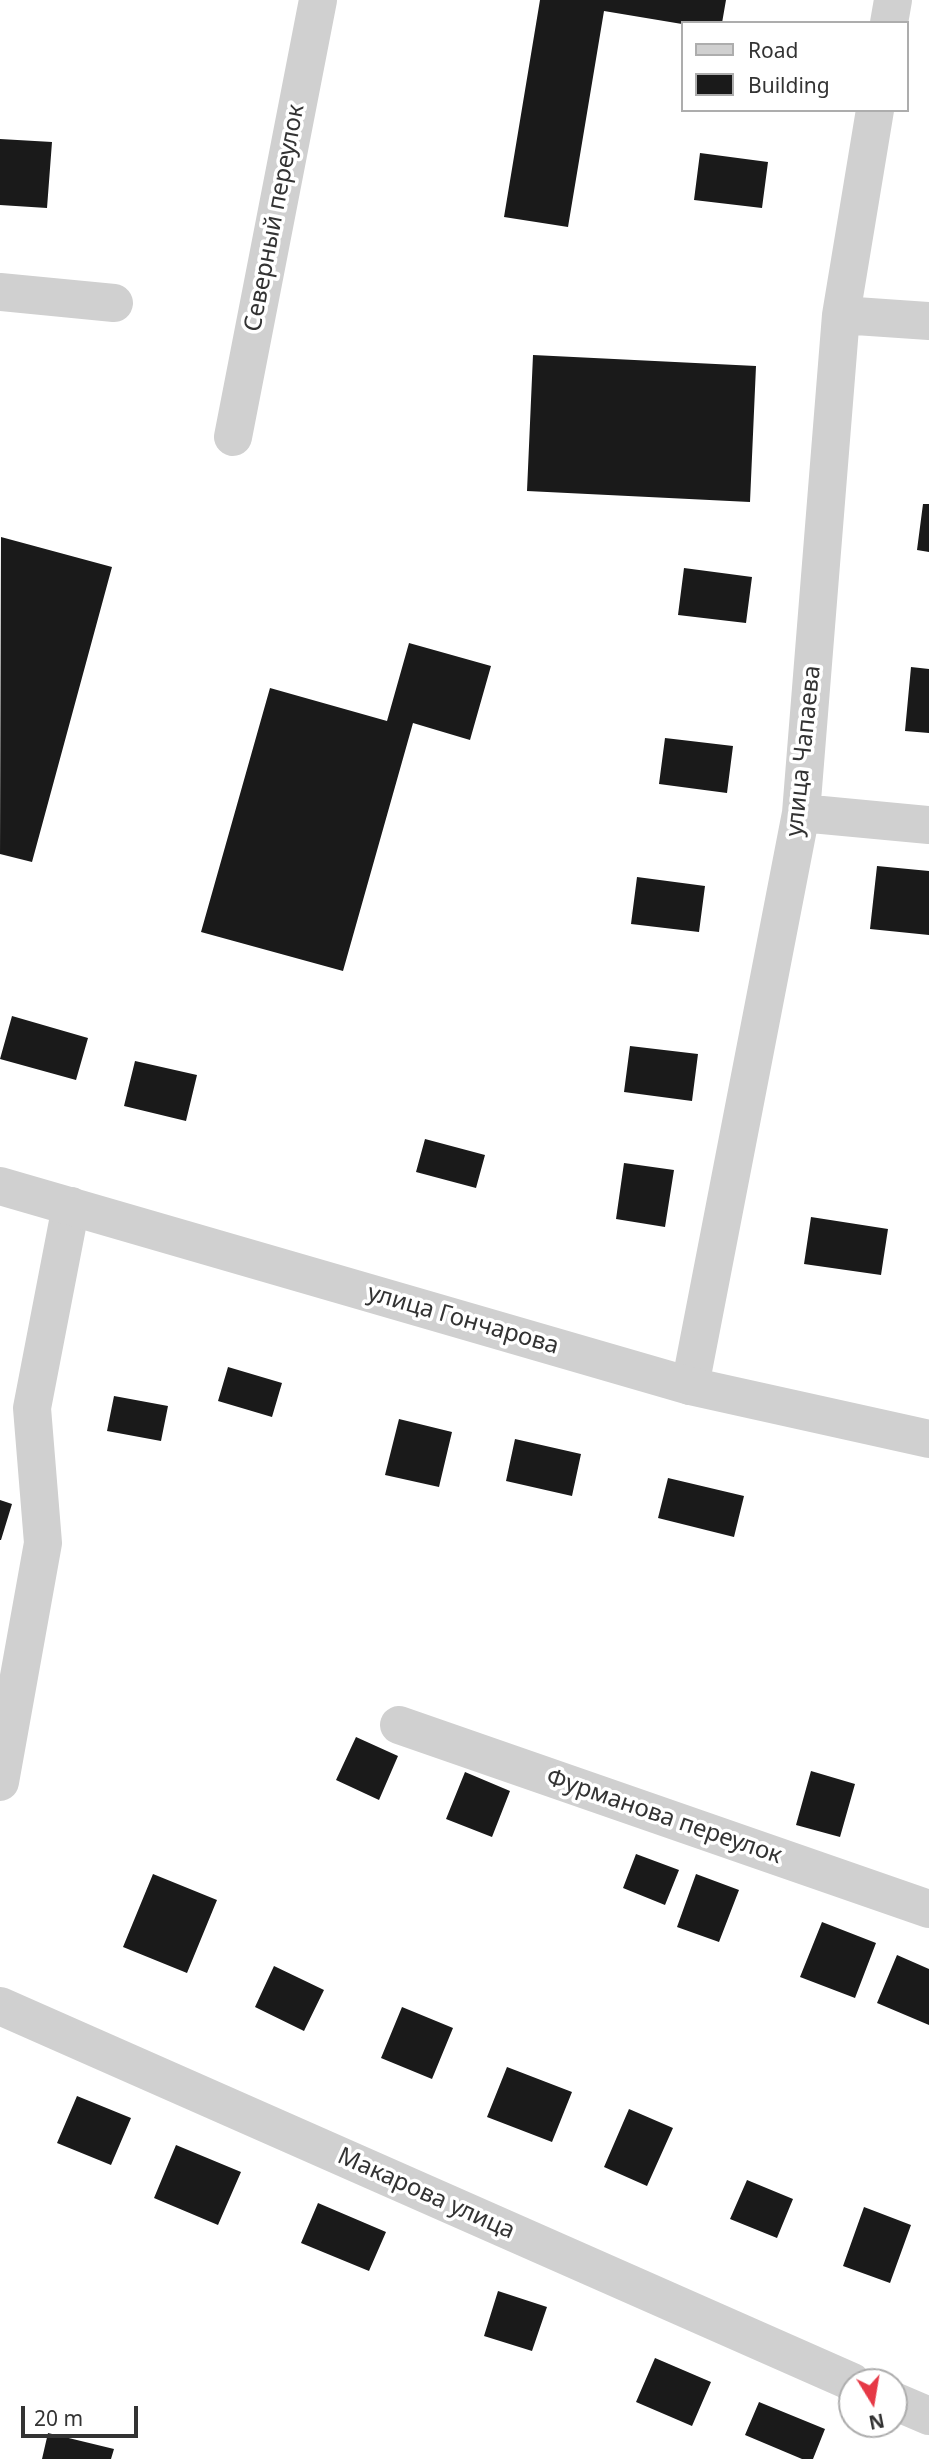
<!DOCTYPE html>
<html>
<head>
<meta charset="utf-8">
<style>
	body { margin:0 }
	#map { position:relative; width:929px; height:2459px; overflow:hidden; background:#fff; font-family:"Noto Sans",sans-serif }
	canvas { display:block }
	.legend { position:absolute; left:681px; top:21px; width:228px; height:91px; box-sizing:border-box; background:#fff; border:2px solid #adadad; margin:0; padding:9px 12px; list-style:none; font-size:21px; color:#333 }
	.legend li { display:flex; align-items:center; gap:14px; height:35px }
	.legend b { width:35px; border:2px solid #adadad }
	.north { position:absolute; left:838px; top:2368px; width:70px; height:70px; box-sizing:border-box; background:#fff; border:2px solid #adadad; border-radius:50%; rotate:169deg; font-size:19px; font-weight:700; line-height:28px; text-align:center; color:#333 }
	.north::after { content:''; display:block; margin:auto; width:24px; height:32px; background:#e63946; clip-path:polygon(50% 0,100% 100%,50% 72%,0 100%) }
	.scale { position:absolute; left:21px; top:2406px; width:117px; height:32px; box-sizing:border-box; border:4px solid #333; border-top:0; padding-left:9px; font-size:21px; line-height:24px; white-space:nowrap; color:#333; -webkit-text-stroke:5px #fff; paint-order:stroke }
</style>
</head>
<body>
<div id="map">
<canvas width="929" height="2459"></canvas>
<ul class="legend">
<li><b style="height:9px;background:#d0d0d0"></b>Road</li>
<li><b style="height:19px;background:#1a1a1a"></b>Building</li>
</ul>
<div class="north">N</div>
<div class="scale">20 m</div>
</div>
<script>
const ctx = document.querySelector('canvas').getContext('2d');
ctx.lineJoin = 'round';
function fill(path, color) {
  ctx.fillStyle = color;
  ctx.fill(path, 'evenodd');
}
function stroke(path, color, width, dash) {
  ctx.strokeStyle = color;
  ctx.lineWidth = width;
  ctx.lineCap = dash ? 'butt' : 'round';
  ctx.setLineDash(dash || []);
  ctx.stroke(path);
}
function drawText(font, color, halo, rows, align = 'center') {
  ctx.font = font + ' "Noto Sans",sans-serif';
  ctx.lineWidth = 7;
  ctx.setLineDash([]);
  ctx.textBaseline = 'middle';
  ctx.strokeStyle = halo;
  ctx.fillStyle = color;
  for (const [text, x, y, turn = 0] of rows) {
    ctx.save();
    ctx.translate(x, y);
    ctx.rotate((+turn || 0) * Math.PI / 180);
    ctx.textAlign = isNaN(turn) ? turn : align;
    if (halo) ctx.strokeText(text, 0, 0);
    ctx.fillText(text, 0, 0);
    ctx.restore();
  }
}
const building = new Path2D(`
	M540,0H726L722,23L682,24L604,11L568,227L504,217Z
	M0,139L52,142L47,208L0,205Z
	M700,153L768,162L762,208L694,200Z
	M533,355L756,366L750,502L527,491Z
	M923,504H929V552L917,550Z
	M1,537L112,567L32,862L0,854Z
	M684,568L752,577L746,623L678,615Z
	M409,643L491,666L470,740L413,723L343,971L201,932L270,688L387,721Z
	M911,667L929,669V733L905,731Z
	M665,738L733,746L727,793L659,784Z
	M877,866L929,871V935L870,929Z
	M637,877L705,886L699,932L631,924Z
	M12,1016L88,1038L76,1080L0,1059Z
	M630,1046L698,1054L692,1101L624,1092Z
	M135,1061L197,1075L186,1121L124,1106Z
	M425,1139L485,1155L476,1188L416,1172Z
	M624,1163L674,1170L665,1227L616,1219Z
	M811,1217L888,1229L881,1275L804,1264Z
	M228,1367L282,1383L272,1417L218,1401Z
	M114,1396L168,1406L161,1441L107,1431Z
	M399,1419L452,1432L439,1487L385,1475Z
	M515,1439L581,1454L572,1496L506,1481Z
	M668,1478L744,1496L734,1537L658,1518Z
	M0,1500L12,1504L1,1540H0Z
	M356,1737L398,1756L379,1800L336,1780Z
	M811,1771L855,1784L840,1837L796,1825Z
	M465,1772L510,1791L492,1837L446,1819Z
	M636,1854L679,1870L665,1905L623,1888Z
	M153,1874L217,1900L187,1973L123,1947Z
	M696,1874L739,1890L719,1942L677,1927Z
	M822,1922L876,1943L855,1998L800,1977Z
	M897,1955L929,1969V2025L877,2003Z
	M274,1966L324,1990L304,2031L255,2007Z
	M402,2007L453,2028L432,2079L381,2058Z
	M507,2067L572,2092L552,2142L487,2117Z
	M77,2096L131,2118L111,2165L57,2143Z
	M629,2109L673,2128L647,2186L604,2167Z
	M176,2145L241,2172L218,2225L154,2198Z
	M747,2180L793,2199L777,2238L730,2219Z
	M318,2203L386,2232L369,2271L301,2243Z
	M864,2207L911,2225L890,2283L843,2266Z
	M498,2291L547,2307L532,2351L484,2336Z
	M655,2358L711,2382L692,2426L636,2402Z
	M759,2402L825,2429L813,2459H802L745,2435Z
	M48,2433L114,2449L111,2459H42Z`);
const minor = new Path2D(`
	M889,23L893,0
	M0,292L114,303
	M841,315L929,321
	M233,437L318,0
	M801,813L929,825
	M690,1386L801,813L841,315L875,110
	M399,1725L929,1909
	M0,1782L43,1543L32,1408L71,1206
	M0,2006L852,2382
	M894,2401L929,2416`);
const tertiary = new Path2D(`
	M0,1186L690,1386L929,1439`);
const streetNames = [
	["Северный переулок",275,218,-79],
	["улица Чапаева",804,751,-84],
	["улица Гончарова",463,1320,16],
	["Фурманова переулок",664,1817,19],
	["Макарова улица",426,2194,24]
];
fill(building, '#1a1a1a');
stroke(minor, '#d0d0d0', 38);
stroke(tertiary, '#d0d0d0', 38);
drawText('24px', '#333', '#fff', streetNames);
</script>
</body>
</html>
